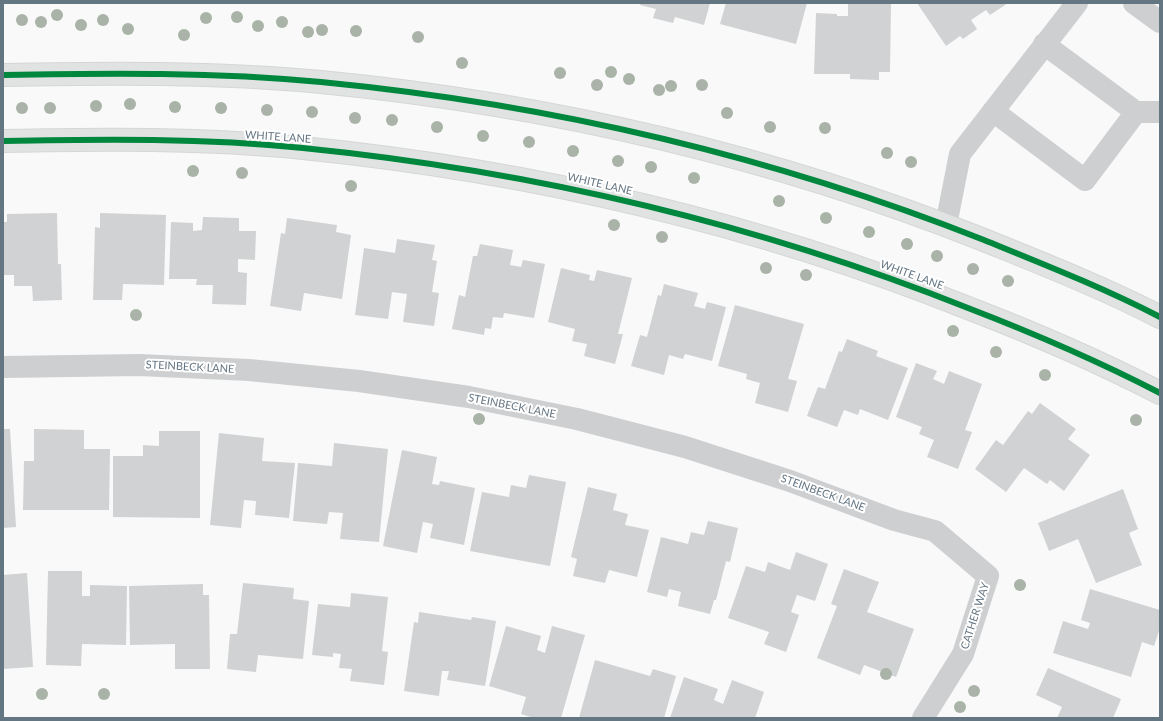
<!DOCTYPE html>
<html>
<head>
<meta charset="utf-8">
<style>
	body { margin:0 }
	#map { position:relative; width:1163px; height:721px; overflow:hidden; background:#f9f9f9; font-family:Lato,sans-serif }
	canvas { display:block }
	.frame { position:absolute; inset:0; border:4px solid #657683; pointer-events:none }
</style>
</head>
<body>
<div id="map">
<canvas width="1163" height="721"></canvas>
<div class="frame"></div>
</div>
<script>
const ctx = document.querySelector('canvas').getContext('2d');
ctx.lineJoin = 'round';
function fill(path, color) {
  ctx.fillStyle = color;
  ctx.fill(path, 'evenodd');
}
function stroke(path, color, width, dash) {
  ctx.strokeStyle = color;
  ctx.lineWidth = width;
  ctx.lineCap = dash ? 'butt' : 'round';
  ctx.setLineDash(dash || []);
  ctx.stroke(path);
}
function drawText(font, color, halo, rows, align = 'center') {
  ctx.font = font + ' Lato,sans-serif';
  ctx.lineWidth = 4;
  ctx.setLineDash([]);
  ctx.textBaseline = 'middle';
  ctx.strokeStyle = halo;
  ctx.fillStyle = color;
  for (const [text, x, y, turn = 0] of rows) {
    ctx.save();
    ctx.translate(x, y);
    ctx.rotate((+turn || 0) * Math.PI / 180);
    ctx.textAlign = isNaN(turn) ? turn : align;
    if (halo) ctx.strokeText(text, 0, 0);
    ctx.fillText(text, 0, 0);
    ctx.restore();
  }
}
const building = new Path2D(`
	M641,3H710L704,25L675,17L673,23L653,18L656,9L640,5Z
	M726,3H807L796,44L720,24Z
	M848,3H891L890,72H879V80L850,79V74H814L816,13L837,14V16H848Z
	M917,3H1008L990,15L986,10L971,20L977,29L963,39L960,36L946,46Z
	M57,213L58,264H61L62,300L33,301L32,286H14V275H3V222H7V214Z
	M100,213L166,215L164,285L123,284L122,300H93L95,227L100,228Z
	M203,217L239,218V231H256L255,260L238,259V272L247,273L246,305L212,304L213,285H196L197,279H169L171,222L193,223V231L202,230Z
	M287,218L337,225L336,232L351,235L342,299L304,293L301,311L270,306L281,233L285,234Z
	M397,239L435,245L432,260L437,261L432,292L439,293L434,326L403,322L407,294L392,292L388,319L355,315L364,248L395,253Z
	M480,244L513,250L510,265L521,267L523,260L545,264L534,318L504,313L503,318L493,317L491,329L485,328L484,335L452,329L459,295L465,297L473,256H477Z
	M561,268L590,275L589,280L594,281L597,270L632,278L618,334H623L615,364L584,356L587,344L572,341L575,329L548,322Z
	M664,284L698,293L694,306L705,309L707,302L726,307L712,361L685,354L683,359L669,355L664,375L631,366L640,335L647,337L658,295L661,296Z
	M735,305L804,324L788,379L797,381L788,412L755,403L760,383L746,379L747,374L718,366Z
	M847,339L878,351L876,356L908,368L888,420L860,409L858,415L844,410L837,427L807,416L818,387L825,389L839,351L842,352Z
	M916,363L937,371L933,379L944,384L949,371L982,384L965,430L972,432L958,469L927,457L934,440L919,434L922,427L896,417Z
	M1040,403L1076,429L1068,439L1090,455L1064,491L1050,480L1047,484L1024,468L1006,492L975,469L996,440L1003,445L1028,411L1032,414Z
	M3,429H10L16,527L3,528Z
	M34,429L84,430V449H110L109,510H23L24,461H34Z
	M159,431H200V518L113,517V456H143V445L159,446Z
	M219,433L264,438L262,461L295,463L289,518L255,515L256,501L244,500L241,528L210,525Z
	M334,443L388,449L379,542L340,539L343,513L329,512L327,524L293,521L298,463L332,466Z
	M402,450L437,457L432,484L439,485L440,481L475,488L464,545L430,538L433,524L423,522L417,553L383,546Z
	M529,475L566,482L550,566L470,551L482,492L509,497L511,485L526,488Z
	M588,487L617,494L613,510L628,514L625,525L649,530L637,577L609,570L605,583L573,576L577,559L571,557Z
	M1123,489L1138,529L1129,533L1142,565L1096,583L1078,539L1049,551L1038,523Z
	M708,521L738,528L730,562L726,561L716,600H714L710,614L678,606L681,592L669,589L667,597L647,592L661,537L688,544L691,532L704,535Z
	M796,552L828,564L815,601L797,595L791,612L799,615L786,652L764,644L769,632L728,618L746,566L765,572L768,562L790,570Z
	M844,569L879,582L867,612L914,629L896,677L864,665L860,675L817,658L837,606L831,604Z
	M48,571H82V596H90V585L127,586L126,645L82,644L81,666L46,665Z
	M27,573L33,667L3,669V575Z
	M243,583L294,588L293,599L309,601L303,659L258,655L256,672L227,669L230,634H237Z
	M203,584V595H209L210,669H175V644L130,645L129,586Z
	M1090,589L1160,610V628L1154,646L1142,642L1131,677L1053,653L1063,621L1088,629L1090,623L1081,620Z
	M351,593L388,597L382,651L388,652L384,685L350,681L352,669L339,668L341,654L333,653V657L312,655L318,604L350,607Z
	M419,612L471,620L472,617L496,621L485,686L447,680L449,671H442L439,696L404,691L414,622L418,623Z
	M506,626L541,636L537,650L545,653L552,626L585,635L561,718H534L521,714L526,697L489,686Z
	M595,660L650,676L653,669L676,676L664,718H579Z
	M1048,668L1121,699L1113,718H1057L1062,707L1036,695Z
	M684,677L718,689L714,700L723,704L732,680L764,692L755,718H670Z`);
const minor = new Path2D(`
	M1134,3L1160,22
	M1044,44L1136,112H1160
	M993,111L1085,180L1136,112
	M946,225L960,154L1077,3
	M3,367L139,365L249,370L359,381L469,397L577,419L685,447L790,481L894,520L935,531L988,576L963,654L923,718`);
const major = new Path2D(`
	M3,75C109,73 215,72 321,82C548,104 772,156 984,240C1043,264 1104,288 1160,317
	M3,141C103,139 204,138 303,148C532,171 755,223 968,308C1033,333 1098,361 1160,393`);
const cycleway = new Path2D(`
	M3,75C109,73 215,72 321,82C548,104 772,156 984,240C1043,264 1104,288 1160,317
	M3,141C103,139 204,138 303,148C532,171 755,223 968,308C1033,333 1098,361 1160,393`);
const trees = [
	[57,15],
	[237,17],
	[206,18],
	[22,20],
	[103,20],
	[41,22],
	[282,22],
	[81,25],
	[258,26],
	[128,29],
	[322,30],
	[356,31],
	[308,32],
	[184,35],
	[418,37],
	[462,63],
	[611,72],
	[560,73],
	[629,79],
	[597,85],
	[702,85],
	[671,86],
	[659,90],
	[130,104],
	[96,106],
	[175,107],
	[22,108],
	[50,108],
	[221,108],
	[267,110],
	[312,112],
	[727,113],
	[355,118],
	[392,120],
	[437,127],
	[770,127],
	[825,128],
	[483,136],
	[529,142],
	[573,151],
	[887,153],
	[618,161],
	[911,162],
	[651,167],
	[193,171],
	[242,173],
	[694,178],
	[351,186],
	[779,201],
	[826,218],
	[614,225],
	[869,232],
	[662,237],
	[907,244],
	[937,256],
	[766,268],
	[973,269],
	[806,275],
	[1008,281],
	[136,315],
	[953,331],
	[996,352],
	[1045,375],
	[479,419],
	[1136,420],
	[1020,585],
	[886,674],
	[974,691],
	[42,694],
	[104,694],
	[960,707]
];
const streetNames = [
	["WHITE LANE",278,137,4],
	["WHITE LANE",600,184,13],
	["WHITE LANE",912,275,20],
	["STEINBECK LANE",190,367,3],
	["STEINBECK LANE",512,406,11],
	["STEINBECK LANE",823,493,20],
	["CATHER WAY",975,616,-72]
];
fill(building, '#d0d2d3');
stroke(major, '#d5d6d7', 24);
stroke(minor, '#cecfd0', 22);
stroke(major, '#e1e2e2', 22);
stroke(cycleway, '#00873e', 6);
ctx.fillStyle = '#a9b3a7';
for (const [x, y] of trees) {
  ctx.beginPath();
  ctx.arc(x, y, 6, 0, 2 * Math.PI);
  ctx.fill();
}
drawText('11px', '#657683', '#fff', streetNames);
</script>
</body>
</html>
